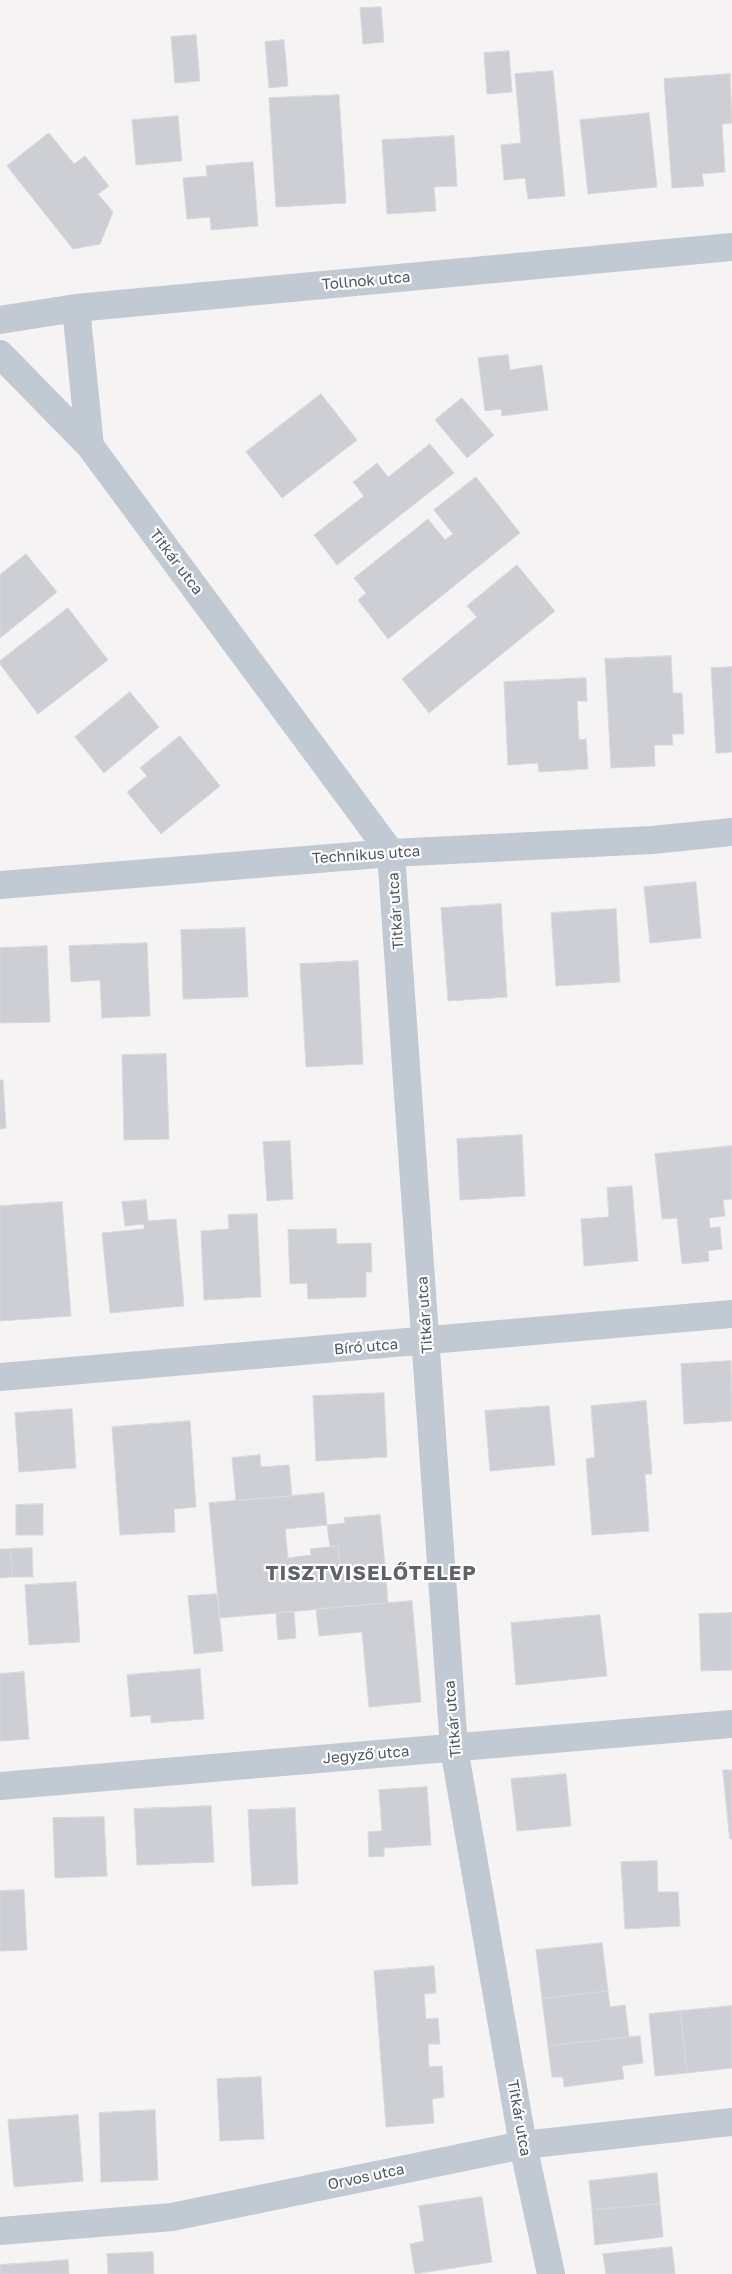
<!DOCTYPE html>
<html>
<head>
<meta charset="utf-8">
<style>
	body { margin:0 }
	canvas { display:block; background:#f5f3f3 }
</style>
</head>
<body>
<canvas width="732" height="2274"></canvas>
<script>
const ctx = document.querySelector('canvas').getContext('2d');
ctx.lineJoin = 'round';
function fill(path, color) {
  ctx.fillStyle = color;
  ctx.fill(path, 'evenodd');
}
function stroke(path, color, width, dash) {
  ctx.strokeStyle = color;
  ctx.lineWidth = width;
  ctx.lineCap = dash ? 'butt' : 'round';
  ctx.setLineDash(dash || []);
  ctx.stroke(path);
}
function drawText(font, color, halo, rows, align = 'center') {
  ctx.font = font + ' "Golos Text",sans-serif';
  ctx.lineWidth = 4.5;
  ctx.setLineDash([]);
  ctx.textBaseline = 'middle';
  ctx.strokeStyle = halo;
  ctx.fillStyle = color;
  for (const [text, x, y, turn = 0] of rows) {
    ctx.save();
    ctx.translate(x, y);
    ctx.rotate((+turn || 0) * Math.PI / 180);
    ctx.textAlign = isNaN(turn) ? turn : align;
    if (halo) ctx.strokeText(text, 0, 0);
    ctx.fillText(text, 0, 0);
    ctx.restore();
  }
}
const building = new Path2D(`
	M381,7L384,42L363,44L360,8Z
	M196,35L200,81L175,83L171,37Z
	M284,40L288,86L269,88L265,42Z
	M509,51L512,92L487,94L484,53Z
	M553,71L565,196L528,199L525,178L504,180L501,145L521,143L515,74Z
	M730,74L732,123L722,124L725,172L702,174L704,186L672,188L664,79Z
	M339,95L346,203L276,207L269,98Z
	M649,113L657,187L588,194L580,120Z
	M178,116L182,161L136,165L132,120Z
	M49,133L74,164L85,156L109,186L98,194L113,212L100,244L73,249L7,166Z
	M454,136L457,186L434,187L436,211L387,214L382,140Z
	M253,162L258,226L211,230L210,217L187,219L183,178L207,176L206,166Z
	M508,355L510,370L542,365L548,410L502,416L501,409L485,411L478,358Z
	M321,394L357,440L282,498L246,452Z
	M462,398L494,435L467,458L435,420Z
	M430,444L454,473L337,565L314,535L364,496L353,482L377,463L388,477Z
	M476,477L520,533L388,639L358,600L366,593L354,578L428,519L445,540L453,534L434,510Z
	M26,554L57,592L0,638V575Z
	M517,565L555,611L429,713L402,679L477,617L467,606Z
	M68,608L108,660L38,714L0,664V661Z
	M671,656L673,693H682L684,734H672L673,745H654L655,766L611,768L605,659Z
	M732,667V752L716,753L711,668Z
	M586,678L587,701H577L579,740L586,739L588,769L539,772L538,763L508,765L504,682Z
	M130,692L159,727L104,773L75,737Z
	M180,736L220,786L161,834L127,792L147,776L140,768Z
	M696,882L701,938L650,943L644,887Z
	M501,904L507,997L448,1001L441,908Z
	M616,909L620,982L556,986L551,913Z
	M245,928L248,997L183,999L181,930Z
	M147,943L150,1016L102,1018L100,980L71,982L69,946Z
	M47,946L50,1022L0,1023V948Z
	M358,961L363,1064L306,1067L300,964Z
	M166,1054L169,1139L124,1140L122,1055Z
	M0,1080H3L6,1128L0,1129Z
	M522,1135L525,1196L460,1200L457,1139Z
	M290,1141L293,1199L267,1201L263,1142Z
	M732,1146V1199L723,1200L725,1216L709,1218L710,1228L720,1227L722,1249L708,1251L709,1261L682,1264L677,1218L662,1219L655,1154Z
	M632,1186L638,1261L584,1266L581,1219L609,1217L607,1188Z
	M146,1200L148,1221L176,1219L184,1306L110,1313L102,1233L144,1229V1224L125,1226L122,1202Z
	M62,1202L71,1316L0,1321V1206Z
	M257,1214L261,1297L204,1300L201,1231L229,1229L228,1215Z
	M336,1229L337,1244L371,1243L372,1272H366V1297L308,1299L307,1283L290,1284L288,1230Z
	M731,1361L732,1421L684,1424L681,1364Z
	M384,1393L387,1457L316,1461L313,1396Z
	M646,1401L652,1474H645L649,1531L592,1535L586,1459L595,1457L591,1406Z
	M549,1406L555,1465L490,1471L485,1411Z
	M72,1409L76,1468L19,1472L15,1413Z
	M190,1421L196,1507L174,1509L175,1532L120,1535L112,1427Z
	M260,1455L261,1467L289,1465L292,1496L236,1501L232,1458Z
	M324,1493L327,1525L285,1529L288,1558L311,1555L310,1549L338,1546L340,1570L385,1565L388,1603L220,1618L209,1503Z
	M43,1504V1535H16V1505Z
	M380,1515L385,1565L340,1570L338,1546H330L327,1525L345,1523L344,1518Z
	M32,1548L33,1577H12L11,1549Z
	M0,1549H11L12,1577L0,1578Z
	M76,1582L80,1642L29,1645L25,1585Z
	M217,1594L223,1651L194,1654L188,1596Z
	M412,1601L421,1702L369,1707L362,1632L319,1636L316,1609Z
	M294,1612L296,1638L278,1640L276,1613Z
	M732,1613V1670L701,1671L699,1614Z
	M600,1615L607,1676L516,1685L511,1623Z
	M200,1669L204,1719L151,1723V1715L131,1717L127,1675Z
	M24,1672L29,1739L0,1741V1674Z
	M723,1770H732V1838L730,1839Z
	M566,1774L571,1826L517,1831L511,1779Z
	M427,1787L431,1845L384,1848V1856L369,1857L368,1832L382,1831L379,1790Z
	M211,1806L214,1862L137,1865L134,1809Z
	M295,1808L298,1884L252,1886L248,1810Z
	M104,1817L107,1876L55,1878L53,1818Z
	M657,1861L658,1892H678L680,1926L625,1929L621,1862Z
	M24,1890L27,1950L0,1951V1891Z
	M602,1943L608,1991L542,1999L536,1950Z
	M434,1966L436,1993L424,1994L426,2019L438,2018L440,2044H428L429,2067L442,2066L444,2097L432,2099L434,2123L386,2127L374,1971Z
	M608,1991L610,2007L625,2005L629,2037L548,2046L542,1999Z
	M732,2006V2068L687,2073L680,2011Z
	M680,2011L687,2073L655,2076L649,2014Z
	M640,2036L643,2063L622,2066L624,2079L564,2087L563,2077H552L548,2046Z
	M261,2077L264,2139L220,2141L217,2079Z
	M155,2110L158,2180L101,2182L99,2113Z
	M78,2115L83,2181L14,2187L8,2120Z
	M657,2173L660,2204L592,2210L589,2181Z
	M482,2197L492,2262L415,2274L410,2244L424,2241L419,2206Z
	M660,2204L663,2237L595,2245L592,2210Z
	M672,2247L675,2274H606L603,2254Z
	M153,2252L154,2274H108L107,2254Z
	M68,2260L69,2274H0V2265Z`);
const minor = new Path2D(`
	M0,320L76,308L732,247
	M0,354L90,446L76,308
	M90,446L391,853L454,1748L523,2145L551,2274
	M0,885L391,853L652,840L732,832
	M0,1377L732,1314
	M0,1786L732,1724
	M0,2231L172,2217L523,2145L732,2122`);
const streetNames = [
	["Tollnok utca",366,281,-5],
	["Titkár utca",176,562,53],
	["Technikus utca",366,855,-4],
	["Titkár utca",396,911,-94],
	["Titkár utca",425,1315,-94],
	["Bíró utca",366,1347,-5],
	["Titkár utca",453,1719,-95],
	["Jegyző utca",366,1755,-5],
	["Titkár utca",519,2118,80],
	["Orvos utca",366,2177,-12]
];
const districtNames = [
	["TISZTVISELŐTELEP",371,1574]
];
fill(building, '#cdcfd5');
stroke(building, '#d7d9de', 1);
stroke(minor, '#c1cad2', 28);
drawText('15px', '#4a5661', '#fff', streetNames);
ctx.letterSpacing = '1px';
drawText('bold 20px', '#5f6368', '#fff', districtNames);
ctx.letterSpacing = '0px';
</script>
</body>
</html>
